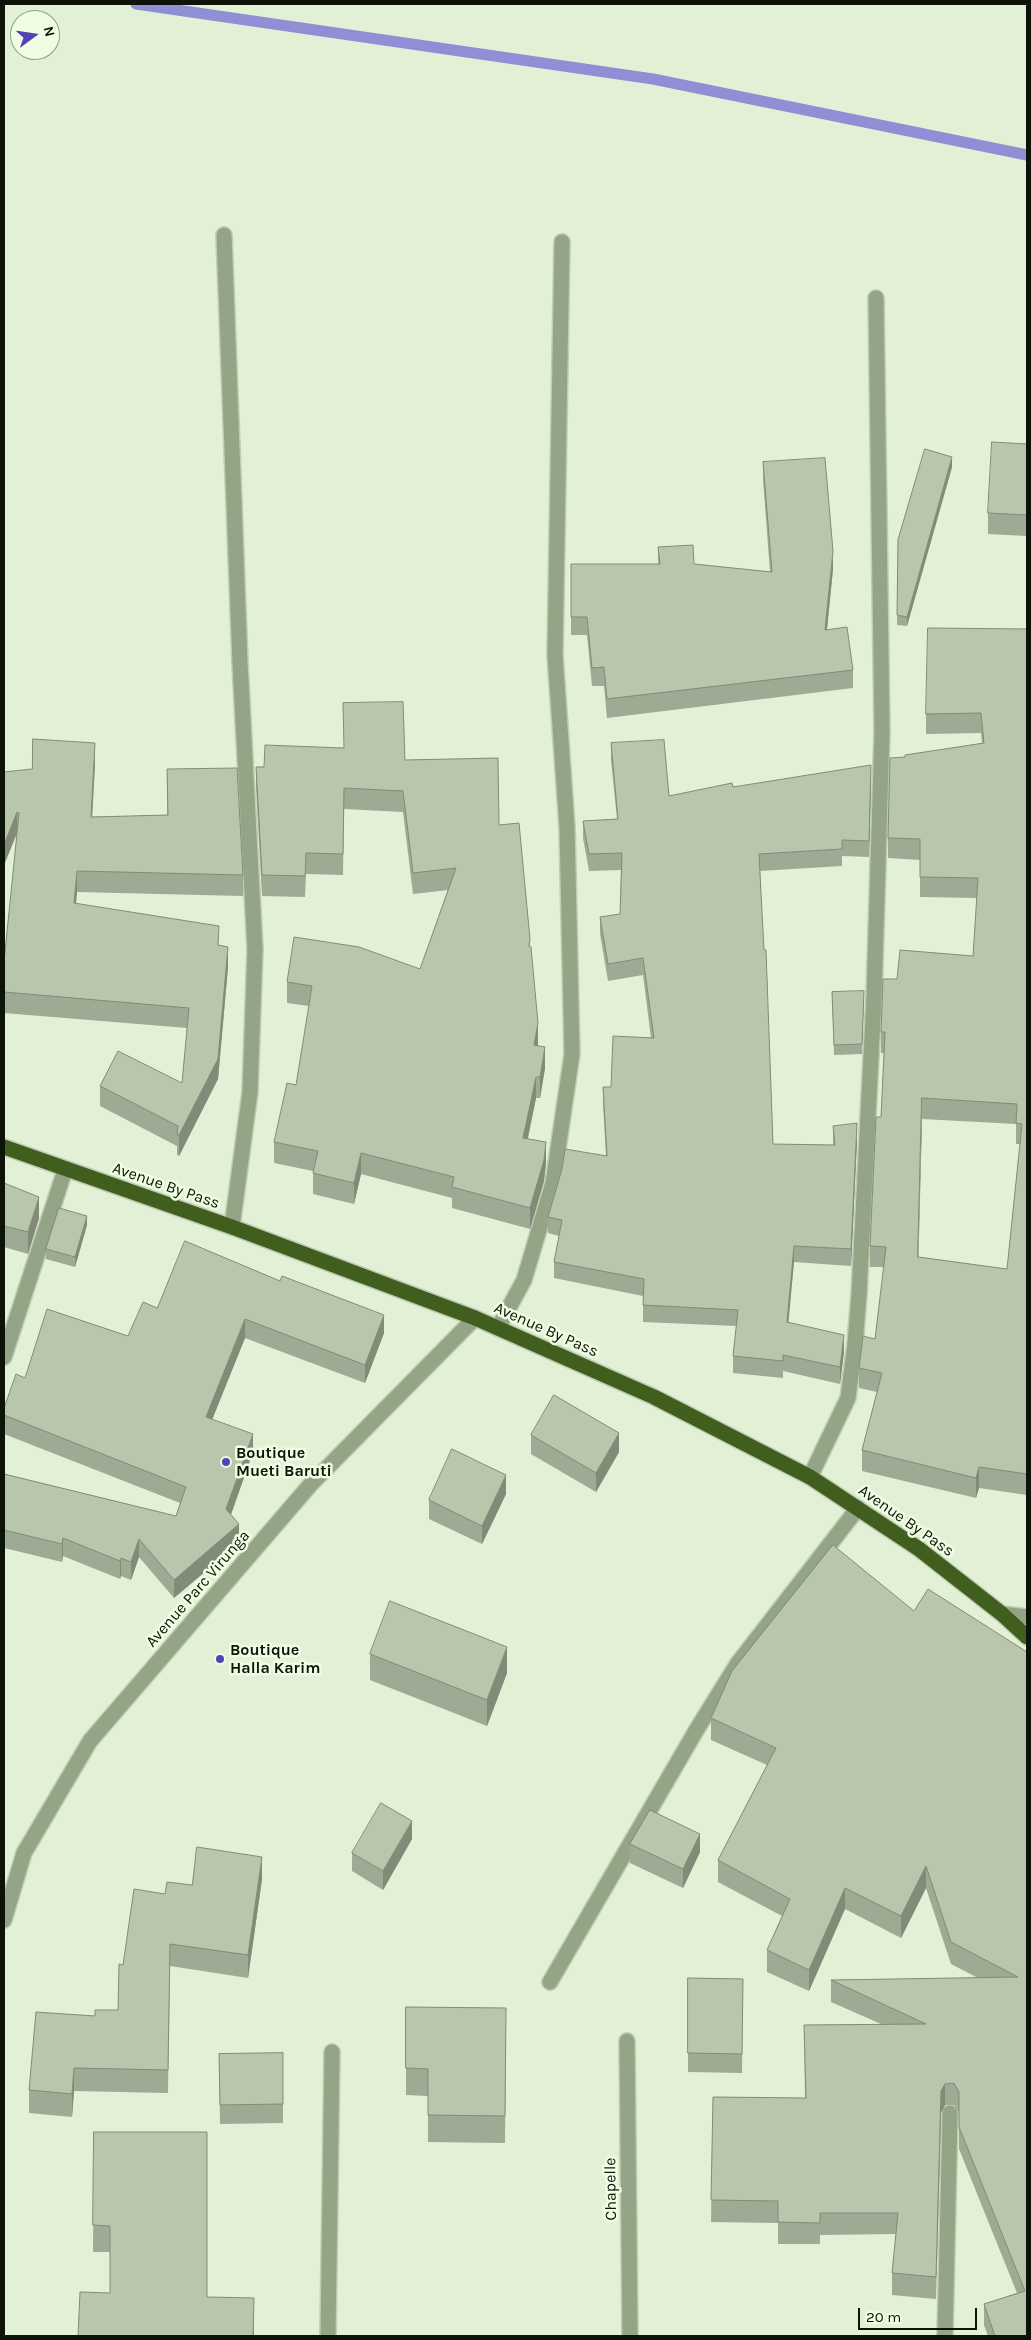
<!DOCTYPE html>
<html>
<head>
<meta charset="utf-8">
<style>
	body { margin:0 }
	#map { position:relative; width:1031px; height:2340px; overflow:hidden; background:#e2f0d6; font-family:Karla,sans-serif }
	canvas { display:block }
	.frame { position:absolute; inset:0; border:5px solid #0e130a; pointer-events:none }
	.north { position:absolute; left:10px; top:10px; width:50px; height:50px; box-sizing:border-box; background:#effee3; border:1px solid #95a08c; border-radius:50%; rotate:76deg; font-size:14px; font-weight:700; line-height:20px; text-align:center; color:#0e130a }
	.north::after { content:''; display:block; margin:auto; width:18px; height:22px; background:#5442b9; clip-path:polygon(50% 0,100% 100%,50% 72%,0 100%) }
	.scale { position:absolute; left:858px; top:2308px; width:119px; height:22px; box-sizing:border-box; border:2px solid #0e130a; border-top:0; padding-left:6px; font-size:15px; line-height:18px; white-space:nowrap; color:#0e130a; -webkit-text-stroke:4px #effee3; paint-order:stroke }
</style>
</head>
<body>
<div id="map">
<canvas width="1031" height="2340"></canvas>
<div class="frame"></div>
<div class="north">N</div>
<div class="scale">20 m</div>
</div>
<script>
const ctx = document.querySelector('canvas').getContext('2d');
ctx.lineJoin = 'round';
function stroke(path, color, width, dash) {
  ctx.strokeStyle = color;
  ctx.lineWidth = width;
  ctx.lineCap = dash ? 'butt' : 'round';
  ctx.setLineDash(dash || []);
  ctx.stroke(path);
}
function fill(path, color) {
  ctx.fillStyle = color;
  ctx.fill(path, 'evenodd');
}
function drawText(font, color, halo, rows, align = 'center') {
  ctx.font = font + ' Karla,sans-serif';
  ctx.lineWidth = 5;
  ctx.setLineDash([]);
  ctx.textBaseline = 'middle';
  ctx.strokeStyle = halo;
  ctx.fillStyle = color;
  for (const [text, x, y, turn = 0] of rows) {
    ctx.save();
    ctx.translate(x, y);
    ctx.rotate((+turn || 0) * Math.PI / 180);
    ctx.textAlign = isNaN(turn) ? turn : align;
    if (halo) ctx.strokeText(text, 0, 0);
    ctx.fillText(text, 0, 0);
    ctx.restore();
  }
}
const stream = new Path2D(`
	M136,4L653,79L1027,155`);
const service = new Path2D(`
	M4,1357L65,1170`);
const minor = new Path2D(`
	M224,235L240,663L255,949L250,1092L232,1227
	M498,1328L524,1280L553,1183L572,1054L567,827L555,655L562,242
	M810,1477L848,1398L855,1344L859,1295L874,997L882,732L876,298
	M1002,1614L1027,1617
	M4,1920L24,1853L90,1741L311,1484L475,1318
	M550,1982L697,1729L738,1663L858,1508
	M627,2041L630,2336
	M328,2336L332,2052
	M945,2336L950,2113`);
const trunk = new Path2D(`
	M4,1147L232,1227L475,1318L654,1397L810,1477L919,1549L1002,1614L1027,1637`);
const wall = new Path2D(`
	M1027,444V536L988,534V513Z
	M763,462L833,569L827,629L853,670V688L607,718L604,686H592L587,635H571V564H658V547L694,564L770,572L763,480Z
	M952,467L907,626L897,625L898,540Z
	M1027,629V1495L979,1488L976,1498L862,1471V1450L877,1392L859,1388V1368L875,1339L884,1267H870V1246L881,1117L884,1053H881V1032L897,979L973,956L977,898L920,897V860L888,858V838L905,757L982,743L981,733L926,734V714ZM922,1119L1016,1124V1144H1020L1007,1269L918,1257Z
	M611,743L669,796L733,787L871,781L869,857L842,856V866L760,871L773,1144L833,1145V1126L857,1140L851,1266L794,1262L788,1322L844,1352L840,1384L783,1371V1378L733,1373V1356L737,1326L643,1322V1296L554,1278V1262L559,1236L548,1233V1217L606,1156L603,1104V1087H611L651,1038L643,975L608,981L600,934V917L620,914L621,870L589,871L583,838V821L617,819L611,760Z
	M405,760L499,825L530,947L538,1043V1046L545,1068L540,1098H536L528,1139L546,1163L544,1181L530,1229L452,1208V1198L361,1174L354,1204L313,1194V1171L274,1163V1142L296,1085L309,1006L287,1003V982L420,969L448,890L413,894L403,812L344,809L343,875L306,874L305,897L262,896L256,788V767Z
	M95,764L92,817L167,815V769L243,875V896L77,892L76,903L219,945L228,967L218,1079L179,1156L177,1155V1146L100,1106V1086L182,1083L187,1028L4,1013V962L17,833L4,865V772Z
	M832,992L864,1000L862,1054L834,1055Z
	M4,1183L39,1218L28,1254L4,1247Z
	M87,1225L75,1267L46,1259V1249Z
	M157,1308L384,1333L365,1383L245,1338L212,1419L253,1452L231,1515L239,1543L174,1598L139,1557L131,1580L121,1576L120,1579L63,1556L62,1562L4,1548V1474L176,1516L180,1503L4,1434V1408L25,1378L128,1336Z
	M531,1435L619,1452L596,1492L531,1454Z
	M506,1494L482,1544L429,1519V1500Z
	M914,1611L1027,1652V2336H988L984,2325V2304L1017,2293L959,2149V2112L954,2105H945L941,2113L936,2299L892,2295V2273L896,2234L820,2235V2244H778V2223L711,2222L713,2097L805,2098L804,2025L881,2024L831,2002V1980L978,1978L951,1964L926,1888L901,1938L845,1909L809,1991L767,1972V1950L782,1916L718,1882V1860L767,1765L711,1740V1718Z
	M370,1654L507,1673L487,1726L370,1680Z
	M412,1839L383,1890L352,1871V1853Z
	M630,1844L700,1852L683,1888L630,1863Z
	M262,1879L248,1978L170,1966L168,2093L74,2091L72,2117L29,2113V2090L95,2016L118,2010L123,1965L165,1894L192,1885Z
	M688,1978L743,1979L742,2073L688,2072Z
	M406,2007L506,2035L505,2143L428,2142V2096L406,2095Z
	M283,2053V2123L220,2124L219,2054Z
	M94,2132L207,2297L254,2325V2336H78L110,2293V2252H93Z`);
const shadedWall = new Path2D(`
	M952,457V467L907,626V617Z
	M833,551V569L825,648V630Z
	M95,743V764L91,838V817Z
	M871,765V781L869,857V841Z
	M17,812V833L4,865V845Z
	M77,871V892L74,923V903Z
	M228,947V967L218,1079L179,1156V1135Z
	M538,1023V1043L534,1066V1045Z
	M545,1047V1068L540,1098V1077Z
	M536,1077V1098L523,1159V1138Z
	M922,1098V1119L918,1277V1257Z
	M857,1123V1140L851,1266V1249Z
	M546,1142V1163L544,1181L530,1229V1208Z
	M361,1153V1174L354,1204V1183Z
	M39,1197V1218L28,1254V1232Z
	M87,1216V1225L75,1267V1257Z
	M794,1246V1262L787,1338V1322Z
	M384,1315V1333L365,1383V1365Z
	M245,1319V1338L206,1435V1417Z
	M844,1335V1352L840,1384V1367Z
	M619,1433V1452L596,1492V1473Z
	M253,1434V1452L226,1528V1509Z
	M979,1467V1488L976,1498V1478Z
	M506,1475V1494L482,1544V1526Z
	M239,1524V1543L174,1598V1580Z
	M63,1538V1556L62,1562V1544Z
	M139,1539V1557L131,1580V1562Z
	M121,1558V1576L120,1579V1561Z
	M507,1647V1673L487,1726V1700Z
	M412,1821V1839L383,1890V1871Z
	M700,1834V1852L683,1888V1869Z
	M262,1857V1879L248,1978V1955Z
	M926,1866V1888L901,1938V1916Z
	M845,1888V1909L809,1991V1970Z
	M74,2068V2091L72,2117V2094Z
	M945,2084V2105L941,2113L936,2299L941,2091Z
	M254,2298V2336H253Z`);
const building = new Path2D(`
	M992,442L1027,444V515L988,513Z
	M925,449L952,457L907,617L897,615L898,540Z
	M825,458L833,551L825,630L847,627L853,670L607,699L604,667L592,668L587,617H571V564H660L658,547L693,545L694,564L772,572L763,462Z
	M928,628L1027,629V1474L979,1467L976,1478L862,1450L882,1373L859,1368L863,1336L875,1339L886,1247L870,1246L876,1117H881L885,1032H881L883,979H897L900,950L973,956L978,878L920,877V839L888,838L890,758L905,757V755L984,743L981,713L926,714ZM922,1098L1017,1104L1016,1123L1022,1124L1007,1269L918,1257Z
	M403,702L405,760L498,758L499,825L519,823L530,939L529,946L531,947L538,1023L534,1045L545,1047L540,1077H536L523,1138L546,1142L544,1160L530,1208L452,1187L454,1177L361,1153L354,1183L313,1173L318,1151L274,1142L287,1083L296,1085L312,986L287,982L294,937L359,947L420,969L456,868L413,873L403,791L344,788L343,854L306,853L305,876L262,875L256,767H264L265,745L344,748L343,703Z
	M33,739L95,743L91,817L168,815L167,769L237,768L243,875L77,871L74,903L219,926L218,945L228,947L218,1059L179,1135H177L178,1126L100,1086L118,1051L182,1083L189,1008L4,992V962L19,813L17,812L4,845V772L32,769Z
	M664,740L669,796L732,783L733,787L871,765L869,841L842,840V849L759,854L764,950H766L773,1144L835,1145L833,1126L857,1123L851,1249L794,1246L787,1322L844,1335L840,1367L783,1355V1361L733,1356L738,1310L643,1305L644,1279L554,1262L562,1220L548,1217L562,1169L565,1149L607,1156L603,1087H611L613,1036L654,1038L643,958L608,964L600,917L620,914L622,853L589,854L583,821L618,819L611,743Z
	M864,991L862,1044L834,1045L832,992Z
	M4,1183L39,1197L28,1232L4,1226Z
	M59,1208L87,1216L75,1257L46,1249Z
	M185,1241L280,1281L282,1276L384,1315L365,1365L245,1319L206,1417L253,1434L226,1509L239,1524L174,1580L139,1539L131,1562L121,1558L120,1561L63,1538L62,1544L4,1530V1474L176,1516L186,1487L4,1415V1408L16,1374L25,1378L47,1309L128,1336L143,1302L157,1308Z
	M554,1395L619,1433L596,1473L531,1435Z
	M452,1449L506,1475L482,1526L429,1500Z
	M833,1545L914,1611L928,1589L1027,1652V2336H995L984,2304L1025,2291L959,2127V2092L954,2083L945,2084L941,2091L936,2277L892,2273L898,2213H820V2223L778,2222V2201L711,2200L713,2097L806,2098L804,2025L926,2024L831,1980L1018,1977L951,1942L926,1866L901,1916L845,1888L809,1970L767,1950L790,1899L718,1860L776,1748L711,1718L732,1671Z
	M390,1601L507,1647L487,1700L370,1654Z
	M381,1803L412,1821L383,1871L352,1853Z
	M650,1810L700,1834L683,1869L630,1844Z
	M197,1847L262,1857L248,1955L170,1944L168,2070L74,2068L72,2094L29,2090L36,2012L95,2016V2010H118L119,1964L123,1965L134,1889L165,1894L167,1882L192,1885Z
	M688,1978L743,1979L742,2054L688,2053Z
	M406,2007L506,2008L505,2116L428,2115V2069L406,2068Z
	M283,2053V2104L220,2105L219,2054Z
	M94,2132H207V2297L254,2298L253,2336H78L80,2292L110,2293V2226L93,2225Z`);
const markers = [
	[226,1462,5,"#5442b9"],
	[220,1659,5,"#5442b9"]
];
const streetNames = [
	["Avenue By Pass",166,1186,19],
	["Avenue By Pass",546,1330,24],
	["Avenue By Pass",906,1521,35],
	["Avenue Parc Virunga",198,1589,-49],
	["Chapelle",611,2189,-91]
];
const poiNames = [
	["Boutique",236,1453],
	["Mueti Baruti",236,1471],
	["Boutique",230,1650],
	["Halla Karim",230,1668]
];
stroke(stream, '#908fd5', 11);
stroke(service, '#c0cdb5', 18);
stroke(minor, '#c0cdb5', 18);
stroke(trunk, '#c0cdb5', 18);
stroke(service, '#94a486', 15);
stroke(minor, '#94a486', 15);
stroke(trunk, '#405e1e', 15);
fill(wall, '#9eaa94');
fill(shadedWall, '#818b78');
fill(building, '#b8c6ac');
stroke(building, '#818b78', 1);
for (const [x, y, r, color] of markers) {
  const dot = new Path2D();
  dot.arc(x, y, r, 0, 2 * Math.PI);
  ctx.fillStyle = color;
  ctx.fill(dot);
  stroke(dot, '#effee3', 2);
}
drawText('16px', '#0e130a', '#effee3', streetNames);
drawText('bold 16px', '#0e130a', '#effee3', poiNames, 'left');
</script>
</body>
</html>
